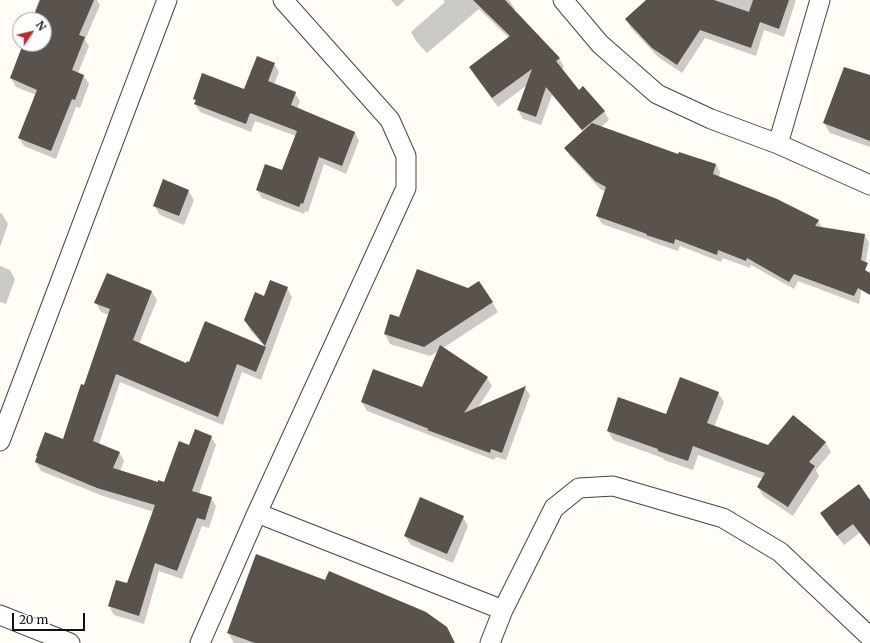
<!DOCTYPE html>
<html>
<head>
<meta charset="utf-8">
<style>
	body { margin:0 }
	#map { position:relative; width:870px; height:643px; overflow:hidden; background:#fffdf5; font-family:Merriweather,serif }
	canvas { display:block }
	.north { position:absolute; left:12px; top:12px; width:40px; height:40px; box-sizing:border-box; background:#fff; border:1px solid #a0a0a0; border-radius:50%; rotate:55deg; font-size:11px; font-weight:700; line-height:16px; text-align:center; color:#111 }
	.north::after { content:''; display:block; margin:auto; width:14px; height:18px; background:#c4262e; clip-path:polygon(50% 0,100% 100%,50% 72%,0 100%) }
	.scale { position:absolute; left:12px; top:613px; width:73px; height:18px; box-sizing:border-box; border:2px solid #111; border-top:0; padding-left:5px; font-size:12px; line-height:14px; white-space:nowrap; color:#111; -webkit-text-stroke:3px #fff; paint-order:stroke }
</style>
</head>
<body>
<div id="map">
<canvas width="870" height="643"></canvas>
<div class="north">N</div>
<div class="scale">20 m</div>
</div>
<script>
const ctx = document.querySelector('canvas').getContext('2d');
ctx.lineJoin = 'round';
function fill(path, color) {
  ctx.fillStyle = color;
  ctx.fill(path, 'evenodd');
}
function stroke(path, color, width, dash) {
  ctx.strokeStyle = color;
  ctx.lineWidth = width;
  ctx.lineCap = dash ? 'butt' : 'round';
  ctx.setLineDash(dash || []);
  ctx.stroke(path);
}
const shadow = new Path2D(`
	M39,0H97L100,5L85,40L89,46L78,73L84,76L89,84L80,108L76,107L56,159L24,146L19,138L36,95L16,87L11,78L24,44H44V20H33L36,12L35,10Z
	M391,0H405L397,7Z
	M443,0H509L515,9L513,10L559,58L564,67L561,70L579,91L604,111L609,120L600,128L679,155L716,164L720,172L719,177L818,220L822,228L865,235L869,243L859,304L798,281L794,289L751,265L750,268L723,258L721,262L680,246L678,251L652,242L651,241L602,224L597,216L606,192L600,189L570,156L565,148L583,132L552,95L541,125L523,119L518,110L527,85L498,107L475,76L470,67L509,38L479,9L427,53L416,41L411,32L445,2Z
	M647,0H796L784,37L764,30L756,56L705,38L682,73L658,57L631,28L626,19Z
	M274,64L279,72L274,85L295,93L300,101L297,109L355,132L359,141L346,174L324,164L308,212L305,211L304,214L262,198L257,190L282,171L296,136L255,121L251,132L200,112L195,104L196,102L194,99L245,90Z
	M870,76V147L830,133L824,123Z
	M188,190L194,200L184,225L160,215L154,205Z
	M0,213L2,214L8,224L0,247Z
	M0,266L10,270L15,279L6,304L0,302Z
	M287,288L292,297L261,380L242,372L223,425L120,382L99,444L119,452L124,461L120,471L158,483H165L189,446L211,437L216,445L199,494L211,498L216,506L209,528L202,526L182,579L159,571L144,624L114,615L109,606L128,585L154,512L103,496L41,471L36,462L38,458L37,456L63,440L84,386L109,315L101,312L96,303L152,292L157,300L139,344L187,365L265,347L250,330L245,320L265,297Z
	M492,302L498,312L443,348L487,378L492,386L477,409L525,388L530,395L506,460L496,457L494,460L367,411L362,402L374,370L423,388L439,351L430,356L390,344L385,334L400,319Z
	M718,393L724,402L714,427L768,446L794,416L826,443L831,452L816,470L819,476L793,516L763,496L758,487L763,479L698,455L693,470L664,460L663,458L613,440L608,431L619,399L667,415Z
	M870,501V516L866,528L844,545L827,523Z
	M463,517L468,526L453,563L411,545L405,536Z
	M228,633L455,643H234Z`);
const building = new Path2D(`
	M40,0H94L79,35L85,37L72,70L84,75L75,100L72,99L51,151L18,138L37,90L10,78L23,44H44V20H32Z
	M473,0H505L560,58L556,61L579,90L583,86L605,111L582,130L546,87L536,117L517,110L532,69L492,98L469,67L510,36Z
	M646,0H714L749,12L753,0H789L779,29L760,22L751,48L700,30L677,65L652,48L625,19Z
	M257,56L275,63L268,81L296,92L291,105L355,132L342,166L319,157L303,204L301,203L299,207L256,190L265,164L282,170L297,131L250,113L246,124L194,104L196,100L193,99L202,73L244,89Z
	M844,67L870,75V141L823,123Z
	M592,123L678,154L679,152L716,164L713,174L777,199L819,220L815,226L865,234L861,260L868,263L865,270L870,273V295L858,288L854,296L794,274L789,282L747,258L746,261L718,250L717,255L675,239L674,244L646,235L647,234L596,216L606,187L595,181L564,148Z
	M163,179L189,190L179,216L153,206Z
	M417,269L468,288L479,281L493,302L424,347L384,334L390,314L399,317Z
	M107,273L152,291L133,340L186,363L187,361L189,362L205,321L266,347L256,372L237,364L218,417L116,374L93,441L120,452L113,468L158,482V480L164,482L179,441L189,445L195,429L212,436L192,491L212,497L205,520L197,518L177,571L155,563L139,616L108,606L116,580L127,583L155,505L97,488L35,462L37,456H36L45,432L63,439L81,384L84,385L110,309L94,303Z
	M270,280L288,287L265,346L244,320L255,292L264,296Z
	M440,345L488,377L464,413L526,386L502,453L491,449L490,453L427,430L429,429L361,402L373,369L422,387Z
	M680,377L719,392L707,423L768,445L793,415L826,442L809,462L815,466L788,507L757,487L765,473L693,446L688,461L658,451V449L607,431L618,397L666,414Z
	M859,484L870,500V546L853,524L837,536L820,513Z
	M420,497L464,516L447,554L404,536Z
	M256,554L325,580L329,571L426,612L447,627L455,643H255L227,633Z`);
const minor = new Path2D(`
	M563,0L600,44L657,94L711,119L778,144L870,185
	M778,144L820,0
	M0,441L167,0
	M257,513L503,610
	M0,615L70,643
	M200,643L257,513L406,188V156L390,120L283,0
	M490,643L503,610L554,508L579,488L613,486L723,518L780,552L870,637`);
fill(shadow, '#0003');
fill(building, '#5a524d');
stroke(minor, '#444', 21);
stroke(minor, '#fff', 19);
</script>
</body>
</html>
